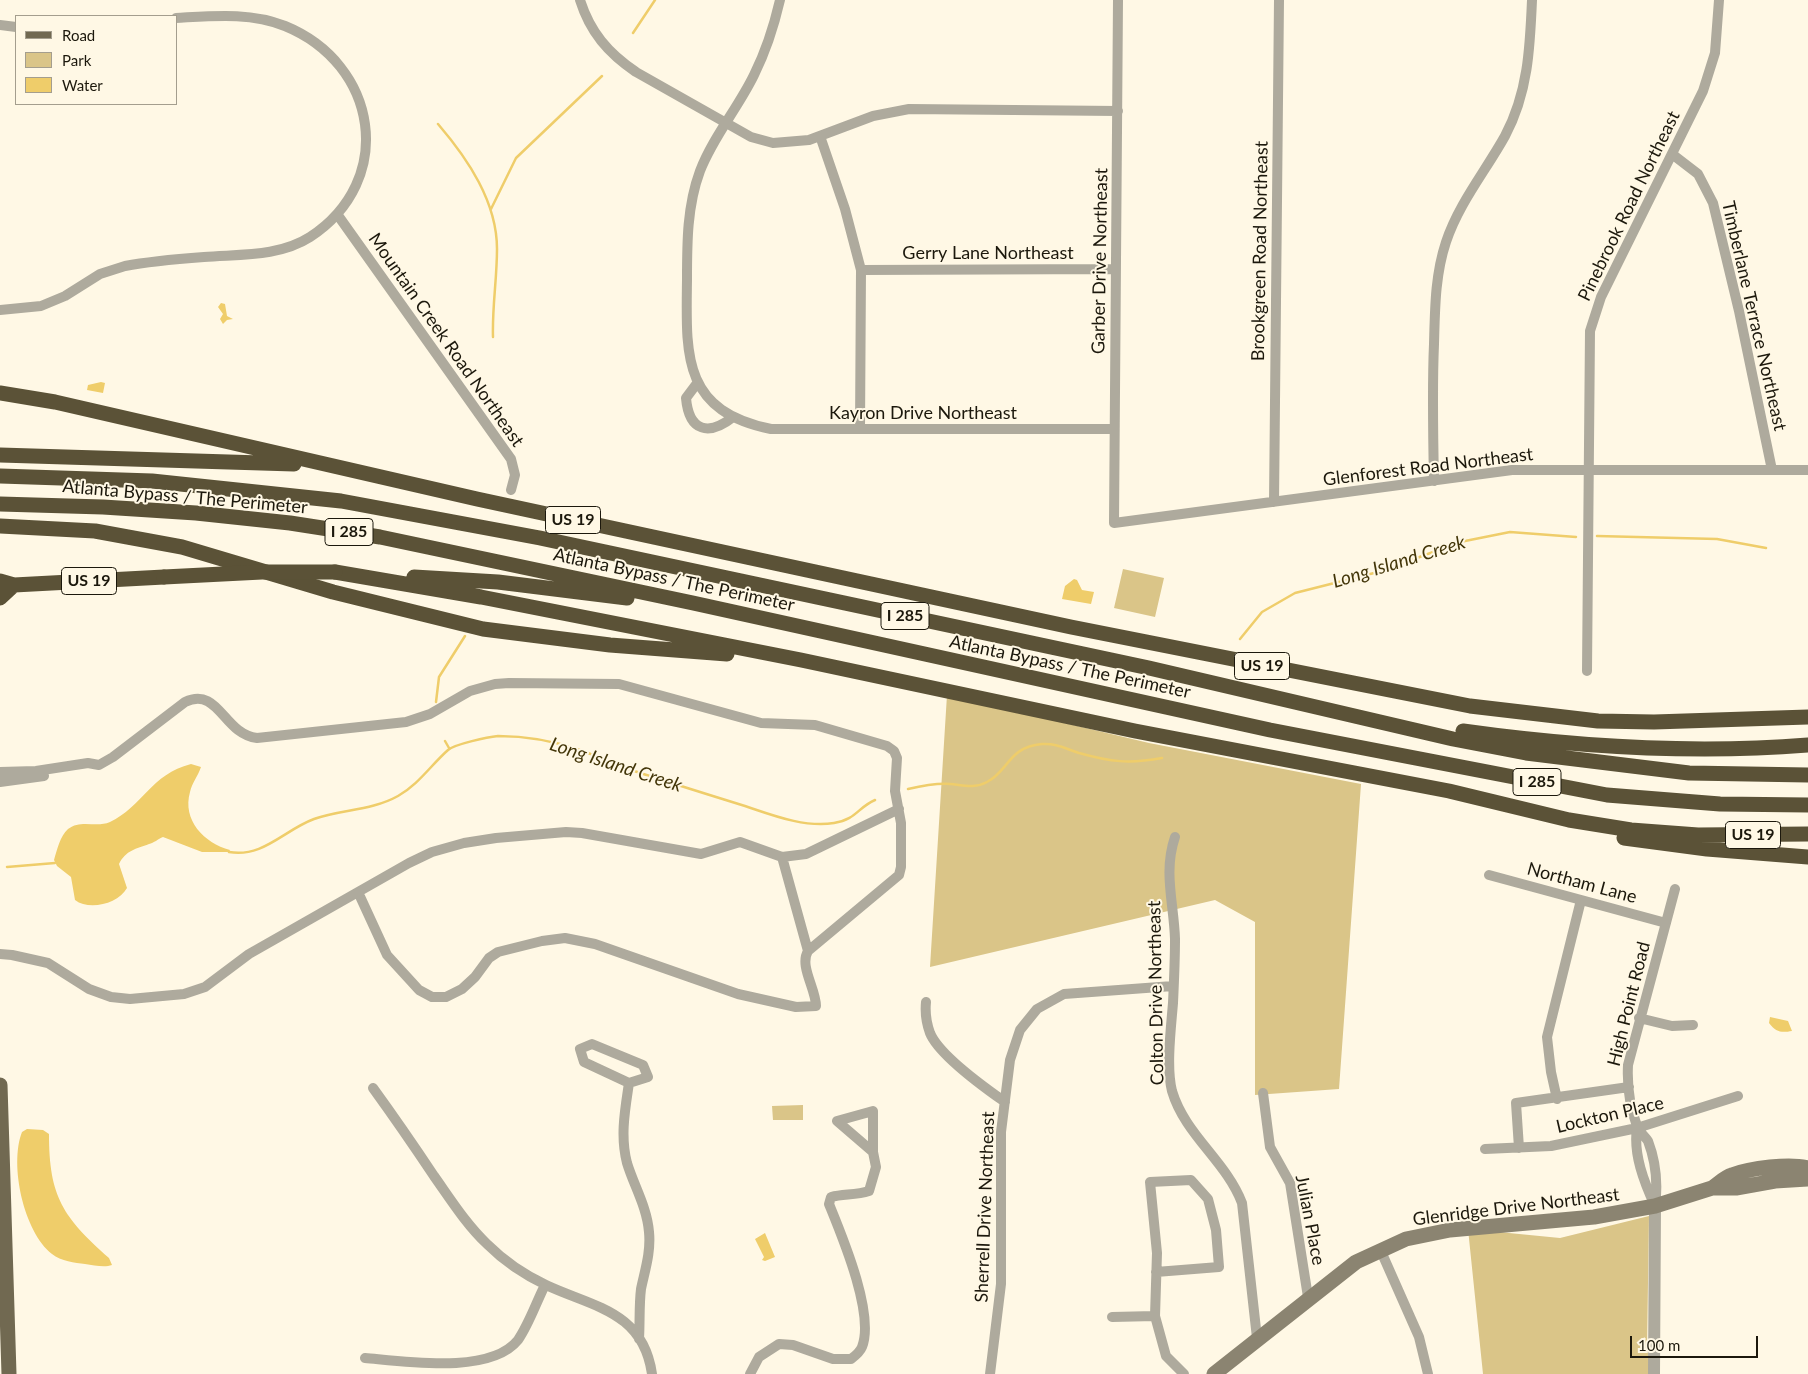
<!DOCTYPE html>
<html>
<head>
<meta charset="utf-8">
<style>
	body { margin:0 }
	#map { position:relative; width:1808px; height:1374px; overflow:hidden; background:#fff8e5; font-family:Lato,sans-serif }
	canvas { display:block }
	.legend { position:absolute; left:15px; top:15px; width:162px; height:90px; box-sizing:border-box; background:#fff8e5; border:1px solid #a49e8e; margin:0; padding:6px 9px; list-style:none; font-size:15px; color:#1c180c }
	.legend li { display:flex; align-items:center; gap:10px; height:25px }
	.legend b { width:25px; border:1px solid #a49e8e }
	.scale { position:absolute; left:1630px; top:1336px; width:128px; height:22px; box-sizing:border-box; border:2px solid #1c180c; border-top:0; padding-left:6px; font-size:15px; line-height:18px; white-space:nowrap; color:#1c180c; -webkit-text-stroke:4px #fff8e5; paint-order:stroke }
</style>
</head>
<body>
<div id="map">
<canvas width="1808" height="1374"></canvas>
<ul class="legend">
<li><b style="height:6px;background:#716951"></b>Road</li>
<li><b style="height:14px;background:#dac588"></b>Park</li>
<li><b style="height:14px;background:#efcd6a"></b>Water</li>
</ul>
<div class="scale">100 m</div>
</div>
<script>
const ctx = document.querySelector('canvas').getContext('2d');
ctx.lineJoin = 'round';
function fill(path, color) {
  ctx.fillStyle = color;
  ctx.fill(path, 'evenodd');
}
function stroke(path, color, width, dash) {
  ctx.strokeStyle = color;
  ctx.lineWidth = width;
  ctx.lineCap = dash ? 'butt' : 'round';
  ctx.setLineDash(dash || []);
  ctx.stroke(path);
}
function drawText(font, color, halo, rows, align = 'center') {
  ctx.font = font + ' Lato,sans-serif';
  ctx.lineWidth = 4;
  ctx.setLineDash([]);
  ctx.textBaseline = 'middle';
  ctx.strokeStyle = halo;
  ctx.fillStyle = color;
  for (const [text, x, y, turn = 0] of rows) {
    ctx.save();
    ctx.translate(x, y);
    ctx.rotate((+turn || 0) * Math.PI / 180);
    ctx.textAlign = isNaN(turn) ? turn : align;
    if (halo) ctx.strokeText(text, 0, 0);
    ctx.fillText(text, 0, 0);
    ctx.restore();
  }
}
const green = new Path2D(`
	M1123,569L1164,578L1155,617L1114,608Z
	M947,695L1149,743L1361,784L1339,1089L1255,1095V922L1215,900L930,967Z
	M803,1105V1120H773L772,1106Z
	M1649,1216L1647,1349L1654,1374H1483L1468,1229L1560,1238Z`);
const water = new Path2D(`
	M221,303L225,304L227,316L233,319L227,320L223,324L220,319L223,314L218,307Z
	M101,382L105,383L103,393L87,390L88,385Z
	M1074,579L1077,580L1082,590L1094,592L1091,604L1062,599L1065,586Z
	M191,764L201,767C198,776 192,783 190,792C182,820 204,843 230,850L229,852H202L163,837C158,839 154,843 149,844C136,849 126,850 119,864L127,888C118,904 89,911 75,900L71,877L57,866L54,860C57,850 60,836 68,829C81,819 96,828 110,822C142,807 151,774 191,764Z
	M1770,1017L1788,1021L1792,1031C1781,1033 1776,1032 1769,1023Z
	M27,1129L43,1130L49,1134C49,1197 63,1217 109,1258L112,1265C104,1268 94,1265 85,1264C75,1263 61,1261 52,1254C24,1232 9,1165 22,1132Z
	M765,1233L775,1257L765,1261L762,1260L764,1257L755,1239Z`);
const stream = new Path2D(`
	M633,33L655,0
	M438,124C468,159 497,202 497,249C497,279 492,308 493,337
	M491,209L516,158L602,76
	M1597,536L1717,539L1766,548
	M1240,639L1262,612L1295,593L1382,571L1460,542L1510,532L1576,537
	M436,702L439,677L465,636
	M445,741L449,748
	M908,789C921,786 936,783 950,784C963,785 974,789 987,782C1009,771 1008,747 1042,744C1056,743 1066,749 1079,753C1111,762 1129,764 1162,758
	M229,852C263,858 284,830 314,819C342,809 371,811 398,796C418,785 431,765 448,750C455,744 488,737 498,736C526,736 554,741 580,750C593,754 606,762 619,766C661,780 703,793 745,806C772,815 805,828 834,823C857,819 857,808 875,800
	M7,867L55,863`);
const minor = new Path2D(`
	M580,0C590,32 608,53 636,72L751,137L773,143L809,140L873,116L909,109L1118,111
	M780,0C774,26 766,51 754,75C738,108 713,137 700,171C687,206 687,243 687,280C686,355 682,411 771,429H1114
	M1118,0L1114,523L1512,470H1808
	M0,25L16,27
	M820,136L845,209L861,270L860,429
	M1672,154L1698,174L1713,203L1739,311L1772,470
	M337,214L511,459L515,475L511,490
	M861,270L1116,269
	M0,310L41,306L65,296L100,274L125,266C151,261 177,259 204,257C239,254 279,257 310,237C397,180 378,64 285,26C250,12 213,16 176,18
	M698,382L686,398C689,432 709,436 733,417
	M1434,481C1433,435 1432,389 1434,344C1435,309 1435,275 1446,242C1459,203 1485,172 1505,136C1528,93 1530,48 1532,0
	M1274,502L1279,0
	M1587,671L1590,331L1601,297L1703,91L1715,53L1719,0
	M0,772L36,771L88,763L99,765L113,757L185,702C219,686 223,734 257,738L406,722L430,714L470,691L495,684L509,683L619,684L761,723L815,725L887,746L894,751L897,758L895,791L901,823V867L899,875L808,951
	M0,782L44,776
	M1175,837C1163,872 1174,904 1175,939C1175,960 1174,982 1173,1003C1171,1028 1166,1067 1172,1091C1185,1135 1226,1161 1242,1203L1257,1338
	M1489,875L1666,923
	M358,892L387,955L419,990L432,997H446L462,989L475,977L489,958L498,952L542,941L565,938L595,944L738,994L796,1007L816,1006C816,989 799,966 808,951L782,857
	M0,954L12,955L48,963L89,989L111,997L130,999L184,994L205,987L249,954L409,863L432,852L464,843L496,838L566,832L582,833L701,854L740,842L782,857L806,854L899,809
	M926,1002C925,1012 926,1022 930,1033C939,1055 985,1088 1005,1102
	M1639,1018L1672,1026L1693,1025
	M629,1083L648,1077L643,1065L592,1044L580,1049L584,1062L629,1083C625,1110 620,1136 627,1163C634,1186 647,1207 649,1232C651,1252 645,1270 641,1289C639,1305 640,1322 639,1339
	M373,1088C394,1117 414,1146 434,1176C451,1200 466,1224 487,1244C504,1261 525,1275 546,1285C593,1307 643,1311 652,1374
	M1263,1093L1270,1147L1290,1183L1308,1297
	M1557,1099L1551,1072L1547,1037L1581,900
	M837,1121L873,1111V1152
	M1637,1128C1633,1154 1644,1182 1655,1206
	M1519,1148L1516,1103L1629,1087
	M1485,1149L1551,1146L1637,1128L1738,1096
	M1655,1206C1658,1184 1656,1162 1648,1141C1645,1136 1639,1132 1637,1126C1630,1107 1627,1085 1628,1065L1675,889
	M1380,1249L1419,1337L1428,1374
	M1156,1272L1219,1267L1216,1230L1208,1199L1191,1180L1150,1182L1157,1253L1155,1316L1166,1356L1184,1374
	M1112,1317L1155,1316
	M365,1358C409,1362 491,1374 518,1340C529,1324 536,1303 545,1285
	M750,1374L759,1357L779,1344L793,1345L833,1359H851C855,1356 860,1352 862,1347C875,1314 842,1236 829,1204L831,1197C844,1194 856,1195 869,1191L876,1167L873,1152L837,1121
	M990,1374L1001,1284V1132L1010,1060L1020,1030L1037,1009L1064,994L1173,986`);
const tertiary = new Path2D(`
	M1654,1374L1655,1206`);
const secondary = new Path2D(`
	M1712,1188C1719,1183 1725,1177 1732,1175C1750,1168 1790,1163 1808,1168
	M1214,1374L1356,1262L1406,1239L1450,1230L1594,1217L1655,1206L1712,1188H1736L1775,1181L1808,1179`);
const primary = new Path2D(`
	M0,1085L9,1374`);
const motorway = new Path2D(`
	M0,393L55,402L477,499L1071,627L1470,706L1598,721L1654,722L1808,717
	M0,455L294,464
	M0,476L152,481L341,501L540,538L1149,668L1453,739L1526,753L1689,773L1808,775
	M0,504L103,507L196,513L290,523L380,537L693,603L1270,730L1607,795L1720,804L1808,805
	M0,526L95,531L182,547L333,592L483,629L610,645L727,654
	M335,572L481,597L801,660L1135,731L1449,791L1569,820L1631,830L1698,835L1808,834
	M414,577L498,582L627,598
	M0,581L14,585L164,577
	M0,598L14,585
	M1463,731C1577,747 1693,754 1808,745
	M1624,838L1707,849L1808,857`);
const motorwayBridge = new Path2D(`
	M164,577L262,572H335`);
const shields = [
	[573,520,55],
	[349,532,48],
	[89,581,55],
	[905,616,48],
	[1262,666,55],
	[1537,782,48],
	[1753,835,55]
];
const shieldNames = [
	["US 19",573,520],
	["I 285",349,532],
	["US 19",89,581],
	["I 285",905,616],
	["US 19",1262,666],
	["I 285",1537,782],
	["US 19",1753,835]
];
const streetNames = [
	["Pinebrook Road Northeast",1629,206,-64],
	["Brookgreen Road Northeast",1260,251,-89],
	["Gerry Lane Northeast",988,253],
	["Garber Drive Northeast",1100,261,-89],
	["Timberlane Terrace Northeast",1754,316,77],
	["Mountain Creek Road Northeast",446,340,55],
	["Kayron Drive Northeast",923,413],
	["Glenforest Road Northeast",1428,467,-7],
	["Atlanta Bypass / The Perimeter",185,497,5],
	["Atlanta Bypass / The Perimeter",674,580,12],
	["Atlanta Bypass / The Perimeter",1070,667,12],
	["Northam Lane",1582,883,15],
	["Colton Drive Northeast",1156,993,-91],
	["High Point Road",1629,1004,-76],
	["Lockton Place",1610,1115,-13],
	["Sherrell Drive Northeast",985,1207,-88],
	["Glenridge Drive Northeast",1516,1207,-7],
	["Julian Place",1310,1220,79]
];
const waterNames = [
	["Long Island Creek",1399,562,-17],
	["Long Island Creek",616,765,18]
];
fill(green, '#dac588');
fill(water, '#efcd6a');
stroke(stream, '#efcd6a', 2.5);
stroke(minor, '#aeaa9d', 10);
stroke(tertiary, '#aeaa9d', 12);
stroke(secondary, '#8b8471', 15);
stroke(primary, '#716951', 15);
stroke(motorway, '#5b5237', 15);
stroke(motorwayBridge, '#5b5237', 15);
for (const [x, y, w] of shields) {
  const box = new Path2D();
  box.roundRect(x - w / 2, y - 13.5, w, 27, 4);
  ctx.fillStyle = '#fff8e5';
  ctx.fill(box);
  stroke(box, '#1c180c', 1);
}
drawText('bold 16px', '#1c180c', null, shieldNames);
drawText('18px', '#1c180c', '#fff8e5', streetNames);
drawText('italic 19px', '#423508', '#fff8e5', waterNames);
</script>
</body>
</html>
